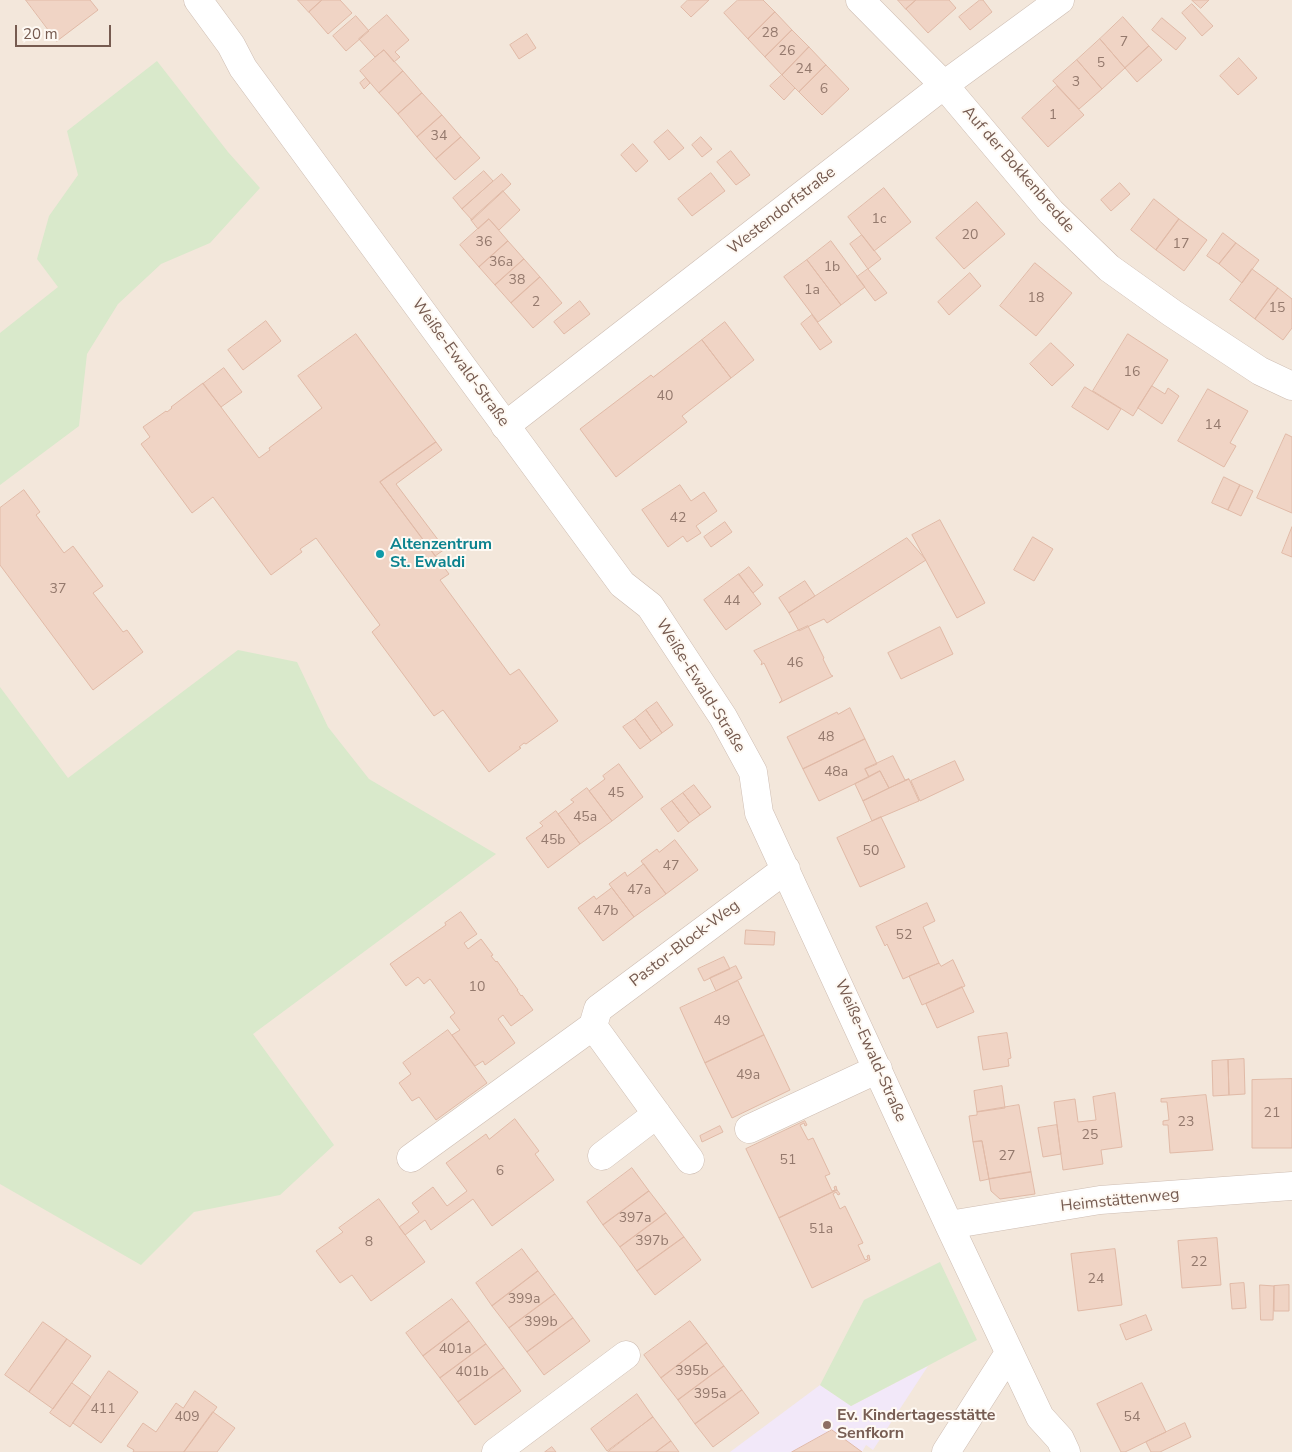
<!DOCTYPE html>
<html>
<head>
<meta charset="utf-8">
<style>
	body { margin:0 }
	#map { position:relative; width:1292px; height:1452px; overflow:hidden; background:#fcf5ec; font-family:"Nunito Sans",sans-serif }
	canvas { display:block }
	.scale { position:absolute; left:15px; top:25px; width:96px; height:22px; box-sizing:border-box; border:2px solid #765b50; border-top:0; padding-left:6px; font-size:15px; line-height:18px; white-space:nowrap; color:#765b50; -webkit-text-stroke:4px #fef9f3; paint-order:stroke }
</style>
</head>
<body>
<div id="map">
<canvas width="1292" height="1452"></canvas>
<div class="scale">20 m</div>
</div>
<script>
const ctx = document.querySelector('canvas').getContext('2d');
ctx.lineJoin = 'round';
function fill(path, color) {
  ctx.fillStyle = color;
  ctx.fill(path, 'evenodd');
}
function stroke(path, color, width, dash) {
  ctx.strokeStyle = color;
  ctx.lineWidth = width;
  ctx.lineCap = dash ? 'butt' : 'round';
  ctx.setLineDash(dash || []);
  ctx.stroke(path);
}
function drawText(font, color, halo, rows, align = 'center') {
  ctx.font = font + ' "Nunito Sans",sans-serif';
  ctx.lineWidth = 4;
  ctx.setLineDash([]);
  ctx.textBaseline = 'middle';
  ctx.strokeStyle = halo;
  ctx.fillStyle = color;
  for (const [text, x, y, turn = 0] of rows) {
    ctx.save();
    ctx.translate(x, y);
    ctx.rotate((+turn || 0) * Math.PI / 180);
    ctx.textAlign = isNaN(turn) ? turn : align;
    if (halo) ctx.strokeText(text, 0, 0);
    ctx.fillText(text, 0, 0);
    ctx.restore();
  }
}
const residential = new Path2D(`
	M0,0H1292V1452H0Z`);
const education = new Path2D(`
	M928,1366L873,1450L866,1445L862,1452H730L820,1385L851,1406Z`);
const green = new Path2D(`
	M157,61L228,152L260,188L210,243L161,264L118,304L87,354L79,426L0,485V333L58,287L37,259L49,216L78,175L67,131Z
	M238,650L297,662L328,727L369,779L496,854L253,1034L334,1145L280,1195L194,1212L141,1265L0,1184V687L68,778Z
	M940,1262L977,1340L851,1406L820,1385L864,1300Z`);
const building = new Path2D(`
	M26,0H90L98,10L57,41Z
	M298,0H322L309,12Z
	M322,0H340L352,13L328,34L309,12Z
	M688,0H709L691,17L681,7Z
	M738,0H763L775,12L748,39L724,13Z
	M898,0H916L906,9Z
	M916,0H949L956,8L928,33L906,9Z
	M980,0H983L992,12L970,30L959,17Z
	M1192,0H1209L1201,8Z
	M1192,4L1213,26L1202,36L1182,13Z
	M775,12L792,30L765,57L748,39Z
	M387,15L409,40L395,52L400,57L394,62L384,50L375,57L359,39Z
	M356,16L369,31L346,51L333,36Z
	M1123,17L1149,46L1125,68L1100,39Z
	M1162,18L1186,38L1176,50L1152,30Z
	M792,30L809,47L782,75L765,57Z
	M527,34L536,48L519,59L510,45Z
	M1100,39L1125,68L1102,89L1077,60Z
	M1149,46L1162,60L1137,82L1125,68Z
	M809,47L826,65L799,92L782,75Z
	M384,50L403,71L379,93L360,71Z
	M1239,58L1257,78L1238,95L1220,76Z
	M1077,60L1102,89L1079,109L1053,81Z
	M826,65L849,89L822,115L799,92Z
	M403,71L422,93L398,114L379,93Z
	M782,75L795,88L784,100L770,86Z
	M366,78L370,83L364,89L360,83Z
	M1057,86L1084,115L1048,147L1022,118Z
	M422,93L442,115L417,137L398,114Z
	M442,115L461,137L436,159L417,137Z
	M668,130L684,148L669,160L654,142Z
	M461,137L480,158L455,180L436,159Z
	M701,137L712,149L702,157L692,145Z
	M633,144L648,161L636,172L621,155Z
	M731,151L750,175L736,185L717,162Z
	M484,171L493,181L462,209L453,198Z
	M711,173L725,191L692,216L678,199Z
	M502,174L511,184L472,220L462,209Z
	M1120,183L1130,194L1111,211L1101,200Z
	M884,188L911,222L874,251L848,217Z
	M503,191L520,210L499,230L489,219L478,229L471,220Z
	M1154,199L1179,219L1156,250L1131,230Z
	M977,202L1005,234L964,269L936,238Z
	M489,219L508,241L479,267L460,245Z
	M1179,219L1207,240L1184,271L1156,250Z
	M1223,233L1236,243L1219,264L1207,256Z
	M862,235L881,259L868,269L850,244Z
	M508,241L524,259L495,285L479,267Z
	M831,241L865,287L841,305L807,260Z
	M1236,243L1259,260L1242,283L1219,264Z
	M524,259L540,277L511,303L495,285Z
	M807,260L841,305L818,322L784,277Z
	M1035,263L1072,293L1036,336L1000,306Z
	M868,269L887,293L875,301L857,277Z
	M1252,269L1278,288L1255,319L1230,300Z
	M970,273L981,286L949,315L938,302Z
	M540,277L562,303L533,328L511,303Z
	M1278,288L1292,299V328L1283,340L1255,319Z
	M580,301L590,314L564,334L554,322Z
	M812,315L832,342L820,350L801,324Z
	M266,321L281,341L243,370L228,350Z
	M725,322L754,360L731,378L702,340Z
	M356,334L436,442L380,482L449,574L440,580L510,675L519,669L558,721L526,744L524,743L519,747L521,748L489,772L443,710L434,716L372,632L380,625L316,538L300,549L302,552L271,575L213,497L192,513L141,444L150,437L143,427L166,411L167,412L172,408L171,407L203,383L259,458L270,450L269,448L322,408L298,376Z
	M1128,334L1168,360L1133,416L1093,391Z
	M702,340L731,378L682,416L687,422L616,477L580,429L651,375L653,377Z
	M1051,343L1074,365L1052,386L1030,364Z
	M224,368L242,392L221,407L203,384Z
	M1152,386L1165,394L1168,388L1179,396L1162,424L1138,408Z
	M1085,387L1121,409L1108,430L1072,407Z
	M1208,389L1248,411L1230,443L1236,446L1224,467L1178,441Z
	M1286,434L1292,437V513L1257,498Z
	M436,442L442,450L396,484L445,549L435,556L380,482Z
	M1224,477L1240,485L1228,510L1212,503Z
	M680,485L691,501L704,492L717,511L696,526L701,533L687,542L683,536L668,547L642,510Z
	M1240,485L1253,491L1241,516L1228,510Z
	M24,490L40,512L36,515L64,553L73,546L103,586L93,593L123,632L127,630L143,652L93,690L0,565V508Z
	M940,520L985,603L957,618L912,535Z
	M725,522L732,532L711,547L704,537Z
	M1292,527V557L1282,553Z
	M1033,537L1053,549L1034,581L1014,570Z
	M907,538L926,560L827,623L824,619L799,631L789,613Z
	M749,567L763,585L753,593L739,575Z
	M739,574L761,604L726,630L704,600Z
	M805,581L815,596L789,613L779,598Z
	M808,626L824,658L823,659L831,675L833,676L779,703L782,700L764,663L761,665L762,662L754,651Z
	M940,627L953,654L901,679L888,653Z
	M657,702L673,725L662,733L646,710Z
	M850,708L865,739L803,769L787,737L837,712L838,714Z
	M646,710L662,733L651,741L635,719Z
	M635,719L651,741L640,749L623,727Z
	M865,739L877,764L865,769L869,777L819,801L803,769Z
	M893,756L905,780L909,779L889,788L880,771L869,777L865,769Z
	M955,761L964,780L920,801L911,781Z
	M619,764L643,797L612,821L589,791L605,779L603,776Z
	M880,771L889,788L863,801L855,784Z
	M909,779L919,801L872,821L863,801Z
	M694,785L711,807L700,815L683,793Z
	M587,788L612,821L580,844L558,814L574,802L571,800Z
	M683,793L700,815L689,823L672,801Z
	M672,801L689,823L678,832L661,809Z
	M556,811L580,844L548,868L526,838L543,826L540,823Z
	M881,817L905,867L860,887L837,838Z
	M675,840L698,870L666,894L641,861L657,849L659,852Z
	M644,864L666,894L634,917L609,884L625,872L627,876Z
	M612,888L634,917L603,941L578,908L594,896L596,899Z
	M927,903L935,921L923,927L939,963L903,979L887,944L885,946L876,927Z
	M461,912L477,934L464,943L468,949L481,939L493,955L491,956L496,962L497,961L518,990H517L521,996L522,995L533,1010L511,1026L503,1015L498,1019L515,1043L485,1065L483,1061L475,1066L452,1035L460,1030L450,1017L455,1013L430,979L424,984L418,977L406,986L390,964L446,925L445,923Z
	M746,930L775,932L774,945L745,944Z
	M724,957L730,969L704,981L698,969Z
	M953,960L965,986L922,1005L909,976L939,963L941,966Z
	M736,966L742,978L716,991L710,978Z
	M738,981L764,1035L705,1063L680,1008Z
	M962,987L974,1012L937,1028L926,1004Z
	M448,1030L487,1083L436,1120L419,1097L412,1101L399,1083L411,1074L403,1063Z
	M1007,1033L1011,1058L1008,1059L1009,1066L983,1070L978,1037Z
	M764,1035L790,1090L732,1118L705,1063Z
	M1244,1059L1245,1094L1229,1095L1228,1060Z
	M1228,1060L1229,1095L1213,1096L1212,1061Z
	M1292,1079V1148H1252V1080Z
	M1002,1086L1005,1108L977,1112L974,1091Z
	M1115,1093L1122,1147L1101,1150L1103,1164L1063,1170L1054,1102L1075,1099L1078,1122L1096,1120L1093,1097Z
	M1206,1095L1213,1150L1170,1153L1168,1125H1163V1121L1169,1120L1167,1102H1161V1099Z
	M1019,1105L1031,1172L989,1179L982,1141L973,1142L969,1116L977,1115V1112Z
	M515,1119L539,1151L535,1154L554,1180L492,1226L473,1199L431,1230L425,1220L405,1235L399,1227L419,1212L412,1203L433,1187L447,1206L467,1191L446,1163L486,1134L489,1139Z
	M805,1121L807,1125L805,1126L804,1123L800,1125L808,1140L813,1138L830,1174L825,1176L832,1191L835,1190L834,1187L836,1186L837,1190L779,1218L746,1149Z
	M1057,1125L1061,1154L1043,1157L1038,1128Z
	M720,1126L723,1132L702,1142L700,1136Z
	M982,1141L989,1179L980,1181L973,1142Z
	M632,1168L649,1191L603,1225L587,1202Z
	M1031,1172L1035,1194L1000,1199L991,1191L989,1179Z
	M837,1190L840,1194L838,1195L836,1192L833,1194L840,1209L845,1206L863,1243L858,1245L865,1260L868,1259L867,1256L869,1255L870,1260L812,1288L779,1218Z
	M649,1191L666,1213L620,1247L603,1225Z
	M379,1199L425,1262L371,1301L352,1275L340,1283L316,1251L343,1232L339,1228Z
	M666,1213L684,1237L637,1271L620,1247Z
	M684,1237L701,1260L655,1295L637,1271Z
	M1217,1238L1221,1285L1182,1288L1178,1241Z
	M522,1249L538,1271L492,1306L476,1283Z
	M1115,1249L1122,1305L1078,1311L1071,1254Z
	M538,1271L555,1294L509,1328L492,1306Z
	M1244,1283L1246,1308L1232,1309L1230,1284Z
	M1260,1285L1274,1286L1273,1320H1261Z
	M1289,1285V1311H1274V1286Z
	M555,1294L573,1318L527,1352L509,1328Z
	M452,1299L469,1321L423,1356L406,1333Z
	M1146,1315L1152,1330L1126,1340L1120,1325Z
	M573,1318L590,1341L544,1375L527,1352Z
	M469,1321L486,1344L440,1378L423,1356Z
	M690,1321L707,1343L661,1378L644,1355Z
	M43,1322L67,1339L29,1392L5,1375Z
	M67,1339L91,1356L53,1409L29,1392Z
	M707,1343L724,1366L678,1400L661,1378Z
	M486,1344L504,1368L458,1402L440,1378Z
	M724,1366L742,1390L695,1424L678,1400Z
	M504,1368L521,1391L475,1425L458,1402Z
	M109,1371L138,1392L101,1443L73,1423Z
	M72,1383L91,1397L70,1427L50,1413Z
	M1142,1383L1166,1432L1125,1452H1121L1097,1404Z
	M742,1390L759,1413L713,1447L695,1424Z
	M195,1391L217,1407L184,1452H133L134,1450L127,1446L143,1423L156,1432L176,1403L183,1408Z
	M637,1394L653,1417L607,1451L591,1429Z
	M213,1412L235,1428L217,1452H184Z
	M653,1417L671,1441L656,1452H608Z
	M1185,1423L1191,1437L1160,1452H1151L1146,1442Z
	M832,1430L862,1452H792Z
	M671,1441L679,1452H656Z
	M552,1447L556,1452H545Z`);
const minor = new Path2D(`
	M198,0L231,45L243,68L622,584L650,606L723,717L753,772L759,813L949,1225L1040,1417L1060,1439L1066,1452
	M860,0L944,85L1051,212L1109,268L1172,313L1260,371L1292,386
	M505,426L944,85L1060,0
	M593,1026L690,1160
	M749,1129L878,1069
	M602,1156L657,1114
	M411,1158L593,1026L598,1009L786,869
	M949,1225L1100,1200L1292,1186
	M496,1452L626,1355
	M946,1452L1009,1353`);
const markers = [
	[380,554,5,"#0f9aa8"],
	[827,1425,5,"#8d6e63"]
];
const numberNames = [
	["28",770,34],
	["7",1124,43],
	["26",787,52],
	["5",1101,64],
	["24",804,70],
	["3",1076,83],
	["6",824,90],
	["1",1053,116],
	["34",439,137],
	["1c",879,220],
	["20",970,236],
	["36",484,243],
	["17",1181,245],
	["36a",501,263],
	["1b",832,268],
	["38",517,281],
	["1a",812,291],
	["18",1036,299],
	["2",536,303],
	["15",1277,309],
	["16",1132,373],
	["40",665,397],
	["14",1213,426],
	["42",678,519],
	["37",58,590],
	["44",732,602],
	["46",795,664],
	["48",826,738],
	["48a",836,773],
	["45",616,794],
	["45a",585,818],
	["45b",553,841],
	["50",871,852],
	["47",671,867],
	["47a",639,891],
	["47b",606,912],
	["52",904,936],
	["10",477,988],
	["49",722,1022],
	["49a",748,1076],
	["21",1272,1114],
	["23",1186,1123],
	["25",1090,1136],
	["27",1007,1157],
	["51",788,1161],
	["6",500,1172],
	["397a",635,1219],
	["51a",821,1230],
	["397b",652,1242],
	["8",369,1243],
	["22",1199,1263],
	["24",1096,1280],
	["399a",524,1300],
	["399b",541,1323],
	["401a",455,1350],
	["395b",692,1372],
	["401b",472,1373],
	["395a",710,1395],
	["411",103,1410],
	["409",187,1418],
	["54",1132,1418]
];
const streetNames = [
	["Auf der Bokkenbredde",1018,170,49],
	["Westendorfstraße",782,211,-38],
	["Weiße-Ewald-Straße",460,363,54],
	["Weiße-Ewald-Straße",700,686,58],
	["Pastor-Block-Weg",685,944,-37],
	["Weiße-Ewald-Straße",870,1051,66],
	["Heimstättenweg",1120,1201,-6]
];
const cultureNames = [
	["Altenzentrum",390,545],
	["St. Ewaldi",390,563]
];
const educationNames = [
	["Ev. Kindertagesstätte",837,1416],
	["Senfkorn",837,1434]
];
fill(residential, '#f3e7db');
fill(education, '#f2e8f9');
fill(green, '#d9e9cb');
fill(building, '#f0d4c5');
stroke(building, '#e1baa7', 1);
stroke(minor, '#cebdb2', 29);
stroke(minor, '#fff', 28);
for (const [x, y, r, color] of markers) {
  const dot = new Path2D();
  dot.arc(x, y, r, 0, 2 * Math.PI);
  ctx.fillStyle = color;
  ctx.fill(dot);
  stroke(dot, '#fef9f3', 2);
}
drawText('14px', '#94796d', null, numberNames);
drawText('16px', '#765b50', '#fef9f3', streetNames);
drawText('bold 16px', '#0d838f', '#fef9f3', cultureNames, 'left');
drawText('bold 16px', '#785e54', '#fef9f3', educationNames, 'left');
</script>
</body>
</html>
